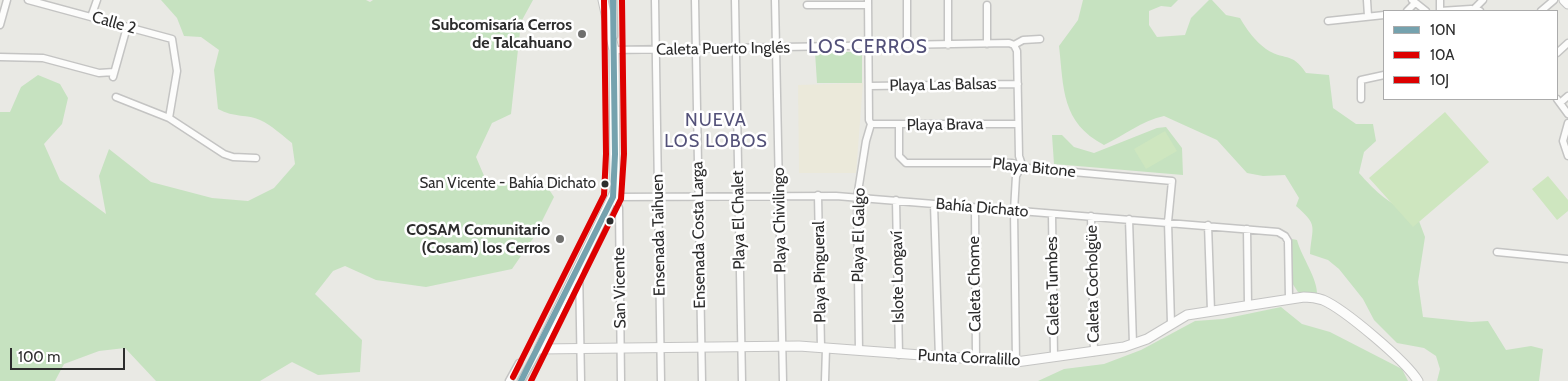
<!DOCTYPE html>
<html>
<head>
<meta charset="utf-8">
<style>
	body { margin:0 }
	#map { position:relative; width:1568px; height:381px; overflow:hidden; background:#e9e9e4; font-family:Cabin,sans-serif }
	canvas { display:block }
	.legend { position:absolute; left:1383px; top:10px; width:175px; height:90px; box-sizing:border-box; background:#fff; border:1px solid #ababab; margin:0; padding:6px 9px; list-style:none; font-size:15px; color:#2d2d2d }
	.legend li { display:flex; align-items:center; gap:10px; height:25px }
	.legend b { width:25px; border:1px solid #ababab }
	.scale { position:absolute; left:10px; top:348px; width:115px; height:22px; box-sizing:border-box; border:2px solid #2d2d2d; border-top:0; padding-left:6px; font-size:15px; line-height:18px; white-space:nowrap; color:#2d2d2d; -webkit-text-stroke:4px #fff; paint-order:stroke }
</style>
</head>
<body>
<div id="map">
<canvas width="1568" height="381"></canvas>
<ul class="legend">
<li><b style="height:6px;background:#75a2ae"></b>10N</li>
<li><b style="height:6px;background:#d00"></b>10A</li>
<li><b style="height:6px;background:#d00"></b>10J</li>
</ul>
<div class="scale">100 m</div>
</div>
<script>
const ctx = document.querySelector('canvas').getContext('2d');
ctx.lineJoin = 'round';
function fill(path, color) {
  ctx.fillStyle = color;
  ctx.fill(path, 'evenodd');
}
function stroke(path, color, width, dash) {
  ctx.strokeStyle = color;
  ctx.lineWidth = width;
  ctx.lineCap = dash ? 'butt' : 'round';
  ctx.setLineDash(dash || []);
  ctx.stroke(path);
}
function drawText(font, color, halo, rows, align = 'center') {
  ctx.font = font + ' Cabin,sans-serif';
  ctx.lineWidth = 5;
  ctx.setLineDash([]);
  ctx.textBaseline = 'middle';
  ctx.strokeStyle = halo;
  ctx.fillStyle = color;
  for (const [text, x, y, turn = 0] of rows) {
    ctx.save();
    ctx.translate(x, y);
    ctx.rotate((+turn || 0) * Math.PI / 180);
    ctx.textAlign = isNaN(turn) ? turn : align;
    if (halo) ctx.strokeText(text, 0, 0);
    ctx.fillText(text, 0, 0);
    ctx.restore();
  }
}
const education = new Path2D(`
	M863,83L856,173H799L798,85Z`);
const green = new Path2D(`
	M161,0H366L370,2L373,0H533L521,22L511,114L492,123L476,157L488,185L542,179L554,197L534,237L512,269L426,287L376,280L345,266L333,271L315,294L362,340L360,372L318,375L292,362L260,381H156L125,348L99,351L64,364L55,381H0V112H10L21,87L38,75L60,84L68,98L62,124L44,144L60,180L106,214L99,176L109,149L151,182L212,198L248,201L274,188L295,164L292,143C282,135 271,125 260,120C248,114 234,118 218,109L214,70L219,50L201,37L184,36L177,18Z
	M1083,0H1178L1171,7L1161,6L1149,11V25L1157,37L1185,35L1191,18L1209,0H1212L1226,15L1240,18C1247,30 1255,41 1266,49C1283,61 1292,51 1306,73L1329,75L1333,108L1356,124H1373L1376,141L1364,152L1359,173C1375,191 1391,207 1416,213L1425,237L1418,282L1423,317L1471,322L1488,321L1506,350L1531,346L1543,349L1539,381H1437L1440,369L1436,356L1424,348L1397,343L1374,320L1363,299L1339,269L1328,260L1310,254C1312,226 1319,226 1296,206L1299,198L1285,175L1263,176L1247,173L1217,140L1164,116C1141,121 1125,135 1104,145C1061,122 1064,89 1059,46L1078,20Z
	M815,52H859L862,55V83H817Z
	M1166,127L1182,148L1183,175L1054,164L1052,135H1062L1074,147L1094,153L1157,128Z
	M1292,239L1297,240C1302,258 1318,279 1317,295L1298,292L1292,283Z
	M1281,307L1302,324L1330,332L1402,369L1408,381H1038L1064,369L1104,364L1141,350L1195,321L1223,319Z`);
const pitch = new Path2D(`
	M1445,112L1489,162L1413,227L1369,178Z
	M1165,131L1177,151L1146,169L1134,149Z
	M1548,176L1568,200V211L1557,220L1532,189Z`);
const street = new Path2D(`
	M28,0L172,39L177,71L169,118L224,154L233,157L256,158
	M613,0L614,36
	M655,0L661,381
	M695,0L702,381
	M735,0L742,381
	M775,0L783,381
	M907,0V46
	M948,0V45
	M1367,0L1368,16
	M1412,0L1426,11
	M1440,0V11
	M807,5H868
	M987,5V44
	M1474,9L1483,0
	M1407,11L1415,3
	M1440,11L1471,9L1480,11
	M1541,11L1554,0
	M91,17L97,0
	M1328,21L1384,15
	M0,25L7,0
	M1014,45L1017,51L1019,156L1022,165
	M614,46V50L1009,43L1014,45L1023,40L1040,39
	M1557,53L1568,43
	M0,57L43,58L99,73L114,72
	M113,77L127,27
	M869,86L1018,84
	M116,97L169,118
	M1361,99V80L1384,75
	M1557,99L1568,114
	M1560,103L1568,96
	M1568,123L1563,141L1568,156
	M871,124H1018
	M899,125V156L906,163H1012L1029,168L1172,181L1168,222L1171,323
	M818,195L821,348
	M613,197L836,196L1278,232L1285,236L1288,241L1289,298
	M613,197L619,208L621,381
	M896,200L899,355
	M934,204L939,358
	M975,208L976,360
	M1052,214L1054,357
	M1091,216L1094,352
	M1129,219L1133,344
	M1208,225L1211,311
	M1247,229L1248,305
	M1497,252L1568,259
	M579,267L581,381
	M859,351L857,198L866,141L871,124L869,120L868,0
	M1016,362L1014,211L1016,176L1022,165
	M509,381L519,363
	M521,381L539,349
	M825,381L826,348`);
const secondary = new Path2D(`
	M603,0L614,50L615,192L539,349L799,346L1016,362L1124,347L1147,339L1187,315L1304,297C1310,297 1317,298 1323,300C1344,309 1406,361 1418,381
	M1564,0L1568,4`);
const bus1 = new Path2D(`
	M521,381L613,197L615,154L613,0`);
const bus2 = new Path2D(`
	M531,381L621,199L624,154L622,0`);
const bus3 = new Path2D(`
	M513,377L604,195L606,154L604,0`);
const markers = [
	[582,34,5,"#6f6f6d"],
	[605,184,4.5,"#2d2d2d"],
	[610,221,4.5,"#2d2d2d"],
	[560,239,5,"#6f6f6d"]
];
const busNames = [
	["San Vicente - Bahía Dichato",596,184]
];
const streetNames = [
	["Calle 2",114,23,16],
	["Caleta Puerto Inglés",723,49,-1],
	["Playa Las Balsas",943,85,-1],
	["Playa Brava",945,125,-1],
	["Playa Bitone",1034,168,6],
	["Bahía Dichato",982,208,5],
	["Playa El Chalet",739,220,-91],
	["Playa Chivilingo",780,220,-91],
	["Ensenada Taihuen",659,235,-91],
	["Ensenada Costa Larga",699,235,-91],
	["Playa El Galgo",859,235,-89],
	["Playa Pingueral",820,272,-91],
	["Islote Longaví",898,277,-91],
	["Caleta Chome",975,284,-91],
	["Caleta Cocholgüe",1093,284,-91],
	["Caleta Tumbes",1053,286,-91],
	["San Vicente",620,288,-91],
	["Punta Corralillo",969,358,3]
];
const poiNames = [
	["Subcomisaría Cerros",572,25],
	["de Talcahuano",572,43],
	["COSAM Comunitario",550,230],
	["(Cosam) los Cerros",550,248]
];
const neighbourhoodNames = [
	["NUEVA",716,121],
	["LOS LOBOS",716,142]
];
const quarterNames = [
	["LOS CERROS",868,47]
];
fill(education, '#ebe9da');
fill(green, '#c6e2c0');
fill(pitch, '#cee6bf');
stroke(street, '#c4c4c3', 9);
stroke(secondary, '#c4c4c3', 11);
stroke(street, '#fcfcfb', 6);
stroke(secondary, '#fcfcfb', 9);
stroke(bus1, '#75a2ae', 6);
stroke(bus2, '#d00', 6);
stroke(bus3, '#d00', 6);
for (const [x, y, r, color] of markers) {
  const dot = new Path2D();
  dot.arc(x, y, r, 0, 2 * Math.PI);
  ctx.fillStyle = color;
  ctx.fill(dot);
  stroke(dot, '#fff', 2);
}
drawText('15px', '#2d2d2d', '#fff', busNames, 'right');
drawText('16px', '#2d2d2d', '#fff', streetNames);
drawText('bold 16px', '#2d2d2d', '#fff', poiNames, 'right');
ctx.letterSpacing = '1px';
drawText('18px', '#535179', '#fff', neighbourhoodNames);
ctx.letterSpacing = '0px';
ctx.letterSpacing = '1px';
drawText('19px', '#535179', '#fff', quarterNames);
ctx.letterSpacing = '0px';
</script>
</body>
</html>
